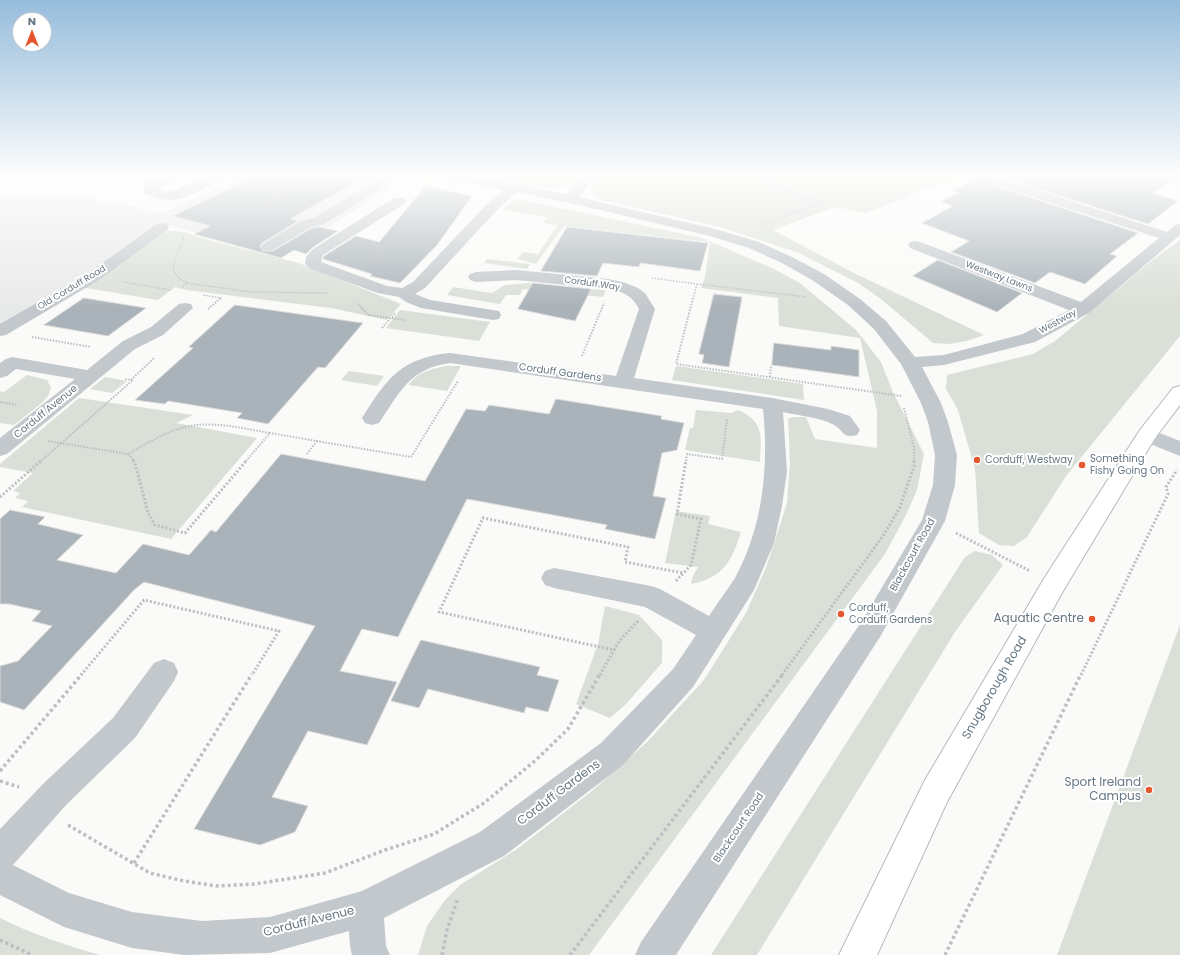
<!DOCTYPE html>
<html>
<head>
<meta charset="utf-8">
<style>
	body { margin:0 }
	#map { position:relative; width:1180px; height:955px; overflow:hidden; background:#fafaf8; font-family:Poppins,sans-serif }
	canvas { display:block }
	.north { position:absolute; left:12px; top:12px; width:40px; height:40px; box-sizing:border-box; background:#fff; border:1px solid #c1c8cd; border-radius:50%; rotate:0deg; font-size:11px; font-weight:700; line-height:16px; text-align:center; color:#657683 }
	.north::after { content:''; display:block; margin:auto; width:14px; height:18px; background:#e4572e; clip-path:polygon(50% 0,100% 100%,50% 72%,0 100%) }
</style>
</head>
<body>
<div id="map">
<canvas width="1180" height="955"></canvas>
<div class="north">N</div>
</div>
<script>
const ctx = document.querySelector('canvas').getContext('2d');
ctx.lineJoin = 'round';
function fill(path, color) {
  ctx.fillStyle = color;
  ctx.fill(path, 'evenodd');
}
function stroke(path, color, width, dash) {
  ctx.strokeStyle = color;
  ctx.lineWidth = width;
  ctx.lineCap = dash ? 'butt' : 'round';
  ctx.setLineDash(dash || []);
  ctx.stroke(path);
}
function drawText(font, color, halo, rows, align = 'center') {
  ctx.font = font + ' Poppins,sans-serif';
  ctx.lineWidth = 4;
  ctx.setLineDash([]);
  ctx.textBaseline = 'middle';
  ctx.strokeStyle = halo;
  ctx.fillStyle = color;
  for (const [text, x, y, turn = 0] of rows) {
    ctx.save();
    ctx.translate(x, y);
    ctx.rotate((+turn || 0) * Math.PI / 180);
    ctx.textAlign = isNaN(turn) ? turn : align;
    if (halo) ctx.strokeText(text, 0, 0);
    ctx.fillText(text, 0, 0);
    ctx.restore();
  }
}
const built = new Path2D(`
	M243,175H401L389,182L396,185L282,256L161,223L148,236L63,294L0,326V195H77L112,204L116,202L160,214Z`);
const green = new Path2D(`
	M479,175H581C563,200 506,180 479,175Z
	M600,175H960L866,213L835,207L773,230L856,274L984,335L967,341L949,344L933,343L881,299L858,283L799,253L720,227L597,199L592,193L591,188Z
	M517,199L702,238L772,268L800,283L856,330L881,362L892,390L924,454L917,490L906,515L885,554L589,955H418L427,926L445,900L460,885L517,849L592,791L647,742L704,680L746,613L767,565L787,503L790,463L788,419L792,417H806L815,439L877,448V411L860,338L779,326L778,298L701,288L705,277L710,242L564,226L536,264L517,259L523,252L538,254L558,225L543,223L547,217L502,210L513,201Z
	M162,230L184,232L212,241L299,263L401,304L387,320L331,308L186,290L175,287L158,300L80,287Z
	M1180,240V336L1066,476L1027,537L1014,546L999,545L979,533L975,469L958,410L946,389L947,375L1033,354L1055,341L1150,262Z
	M487,259L530,264L527,269L484,263Z
	M528,283L575,289L606,290L603,297L523,289L520,295H506L500,304L447,295L453,287L492,293L505,285Z
	M400,310L490,322L479,341L386,328Z
	M446,366H461L447,391L409,385C417,372 432,369 446,366Z
	M676,366L803,384L804,400L672,380Z
	M349,371L384,376L377,386L341,380Z
	M27,375L47,380L51,388L48,396L42,403L14,425L0,423V391L4,392Z
	M105,377L127,381L112,393L90,389Z
	M79,398L193,415L176,423L257,438L171,539L22,507L28,501L15,498L20,493L13,491L33,473L0,467V464Z
	M696,410L731,413L739,410C765,423 761,437 760,462L685,450L690,428H693Z
	M676,511L710,516L708,524L741,532C732,561 723,578 691,584L692,578L698,567L665,563Z
	M975,551L992,555L1003,565L955,632L757,955H711L965,557Z
	M605,606L639,615L662,640V663L626,704L610,718L576,704L598,644Z
	M1180,625V955H1057Z
	M0,918C32,934 65,945 100,955H0Z`);
const building = new Path2D(`
	M258,175H369L290,219L298,221L262,243L260,246L263,251H273L312,228L319,227L338,231L312,248L306,254L294,250L281,258L194,234L210,226L173,216Z
	M984,175H1180L1153,193L1178,201L1148,224L1004,178H995L993,183L996,186L1138,233L1110,254L1117,256L1085,284L1050,272L1035,283L951,252L969,241L922,223L953,206L940,202L958,193L953,191Z
	M426,186L472,196L437,245L400,283L370,276L372,274L323,259L324,256L356,236L379,242Z
	M567,227L674,239L708,243L700,271L640,263L639,267L603,263L597,276L541,271Z
	M938,260L1022,293L997,312L913,276Z
	M533,283L591,289L575,321L518,309Z
	M714,294L742,297L729,367L702,363L704,355L699,354Z
	M84,298L146,308L108,336L44,325Z
	M235,305L363,323L325,368L318,367L268,424L237,418L242,413L168,401L165,404L135,400L193,348L189,347Z
	M774,343L831,350V346L859,350V377L772,365Z
	M556,399L662,416L661,419L684,423L677,450L662,453L653,496L666,498L655,539L605,529L607,525L467,499L398,637L362,629L340,671L397,682L367,745L308,731L272,797L308,806L295,832L260,845L194,829L315,626L144,582L134,590L24,710L0,702V666L18,661L52,626L32,621L41,611L9,604H0V519L10,510L45,517L38,524L83,535L57,560L116,573L143,544L189,555L211,530L216,532L281,454L425,481L466,409L485,411L489,405L549,414Z
	M421,640L540,667L537,675L559,680L548,712L526,707L524,713L428,689L419,708L391,701Z`);
const pathFar3 = new Path2D(`
	M414,175L431,179
	M760,175L762,181L820,203
	M259,206L318,175
	M405,223H416
	M761,225L821,203
	M181,234L184,238L175,259L173,270L180,279L187,283L181,288
	M370,244L383,247L370,264
	M652,278L697,284L693,299
	M123,282L171,290
	M187,283L251,292L328,293
	M697,284L807,297
	M203,295L221,298L220,299`);
const pathFar2 = new Path2D(`
	M693,298L676,364L901,396
	M358,304L368,315L406,320
	M208,309L221,298H220
	M382,328L395,313
	M32,337L91,347
	M582,356L604,303
	M770,377L771,366
	M131,380L154,358
	M0,402L17,405
	M904,408L914,447V461
	M48,441L128,454L134,461
	M128,454C144,445 160,435 178,429C208,419 240,428 270,433
	M307,454L317,441
	M41,461L133,380L124,379
	M246,461L270,433L411,457L458,381
	M686,461L687,454L722,459L727,419`);
const pathFar1 = new Path2D(`
	M133,460L135,463L148,513L155,525L185,533L247,460
	M0,497L42,460
	M956,533L1030,571
	M676,581L691,565L701,519L677,514L686,460
	M638,621L620,640L614,650L439,612L483,518L628,547L625,562L683,573
	M81,675L144,600L279,631L252,675
	M600,675L614,650
	M782,675L883,536L900,507L914,466V460
	M1081,675L1168,494L1166,487L1177,470`);
const path = new Path2D(`
	M0,771L82,674
	M0,781L19,787
	M68,825L150,873L184,881L216,886L255,884L325,873L385,850L434,834L484,803L536,760L568,729L600,674
	M134,863L252,674
	M0,940L32,955
	M442,955L447,930L458,898
	M570,955L783,674
	M945,955L1081,674`);
const minor = new Path2D(`
	M167,175H183L181,178L156,189L167,192L174,191L210,175H225L223,178C207,186 188,200 169,200C161,200 152,196 144,194L143,191L144,184Z
	M385,175H399L397,178L324,224L311,227L273,250L268,251L263,250L261,247L263,244L301,221L314,218Z
	M444,175H468L567,194L584,175H597L579,197L719,230L759,242L792,257L824,274L860,299L886,321L915,357L944,355L1023,334L1069,310L910,248L908,245L910,242L915,241L920,242L1081,302L1159,238L996,185L994,182L996,179H1004L1167,232L1175,225L1180,224V235L1089,313L1035,342L944,365L922,367L941,403L948,422L957,455L955,485L945,521L880,637L676,955H635L641,942L862,621L922,520L933,485L935,455L928,422L921,403L901,364L874,329L848,305L812,280L782,263L749,248L710,236L570,203L517,192L495,212L425,288L415,294L430,300L499,311L501,315L499,319L493,320L421,308L406,302L399,297L378,293L311,269L305,264L306,257L313,249L394,198H404L406,201L404,204L323,255L321,262L387,286L402,288L413,282L485,206L504,190L450,179L446,178Z
	M162,223L167,224L169,227L167,230L99,280L6,335L0,336V324L87,274L157,224Z
	M516,270L608,279L626,283L638,288L645,293L655,309L634,378L772,398L828,409L850,416L860,430L857,435C841,439 845,431 834,425C820,417 799,416 783,412L787,471L782,506L774,543L754,590L693,687L623,765L504,856L384,918L386,946L390,955H352L350,946L349,931L270,953L184,955L132,948L64,927L0,895V829L44,783L113,718L154,663L164,659L174,663L178,672L174,681L135,738L66,805L13,865L69,893L132,912L202,921L270,917L362,891L480,832L601,743L673,669L696,635L645,607L554,588L545,585L541,578L545,571L554,568L651,586L660,589L709,616C717,603 727,591 735,578C763,527 769,466 763,409L450,363C410,368 400,392 379,423L372,425L365,423L362,418C387,378 401,358 450,353L616,376L639,309C633,296 622,291 608,289L516,280L476,282L470,280L468,277L470,274L476,272Z
	M185,303L191,304L193,308L163,335L135,349L7,454L0,456V438L75,379L16,369L7,376L0,378V363L6,359L12,357L87,370L123,341L151,327L179,304Z
	M1147,428L1180,441V456L1140,440L1137,435L1140,430Z`);
const major = new Path2D(`
	M1180,386V405L1155,438L1063,591L947,802L877,955H839L925,780L1045,577L1140,430L1173,388Z`);
const markers = [
	[977,460,4,"#e4572e"],
	[1082,465,4,"#e4572e"],
	[841,614,4,"#e4572e"],
	[1092,619,4,"#e4572e"],
	[1149,790,4,"#e4572e"]
];
const farStreetnames = [
	["Westway Lawns",999,277,21],
	["Corduff Way",592,284,8],
	["Old Corduff Road",72,288,-31],
	["Westway",1058,322,-29]
];
const streetNames = [
	["Corduff Gardens",560,373,8],
	["Corduff Avenue",46,412,-39],
	["Blackcourt Road",913,555,-61],
	["Blackcourt Road",739,828,-56]
];
const poiNames = [
	["Something",1090,459],
	["Fishy Going On",1090,471],
	["Corduff, Westway",985,460],
	["Corduff,",849,608],
	["Corduff Gardens",849,620]
];
const nearPoinames = [
	["Aquatic Centre",1084,619],
	["Sport Ireland",1141,783],
	["Campus",1141,797]
];
const nearStreetnames = [
	["Snugborough Road",995,688,-60],
	["Corduff Gardens",559,793,-37],
	["Corduff Avenue",309,922,-14]
];
fill(built, '#e8e9e9');
fill(green, '#dadfd7');
fill(building, '#aab3b9');
stroke(building, '#dcdcda', 1);
stroke(major, '#b5babe', 2);
stroke(pathFar3, '#bbbfc2', 1.5, [1.5, 1.5]);
stroke(pathFar2, '#bbbfc2', 2, [1.5, 1.5]);
stroke(pathFar1, '#bbbfc2', 3, [2, 2]);
stroke(path, '#bbbfc2', 3.5, [3, 3]);
fill(minor, '#c3c8cc');
fill(major, '#fff');
const sky = ctx.createLinearGradient(0, 0, 0, 308);
sky.addColorStop(0, '#96bcdc');
sky.addColorStop(0.57, '#fdfdfc');
sky.addColorStop(1, '#fdfdfc00');
ctx.fillStyle = sky;
ctx.fillRect(0, 0, 1180, 308);
for (const [x, y, r, color] of markers) {
  const dot = new Path2D();
  dot.arc(x, y, r, 0, 2 * Math.PI);
  ctx.fillStyle = color;
  ctx.fill(dot);
  stroke(dot, '#fff', 1.5);
}
drawText('9px', '#657683', '#fff', farStreetnames);
drawText('10px', '#657683', '#fff', streetNames);
drawText('10px', '#657683', '#fff', poiNames, 'left');
drawText('12px', '#657683', '#fff', nearPoinames, 'right');
drawText('12px', '#657683', '#fff', nearStreetnames);
</script>
</body>
</html>
